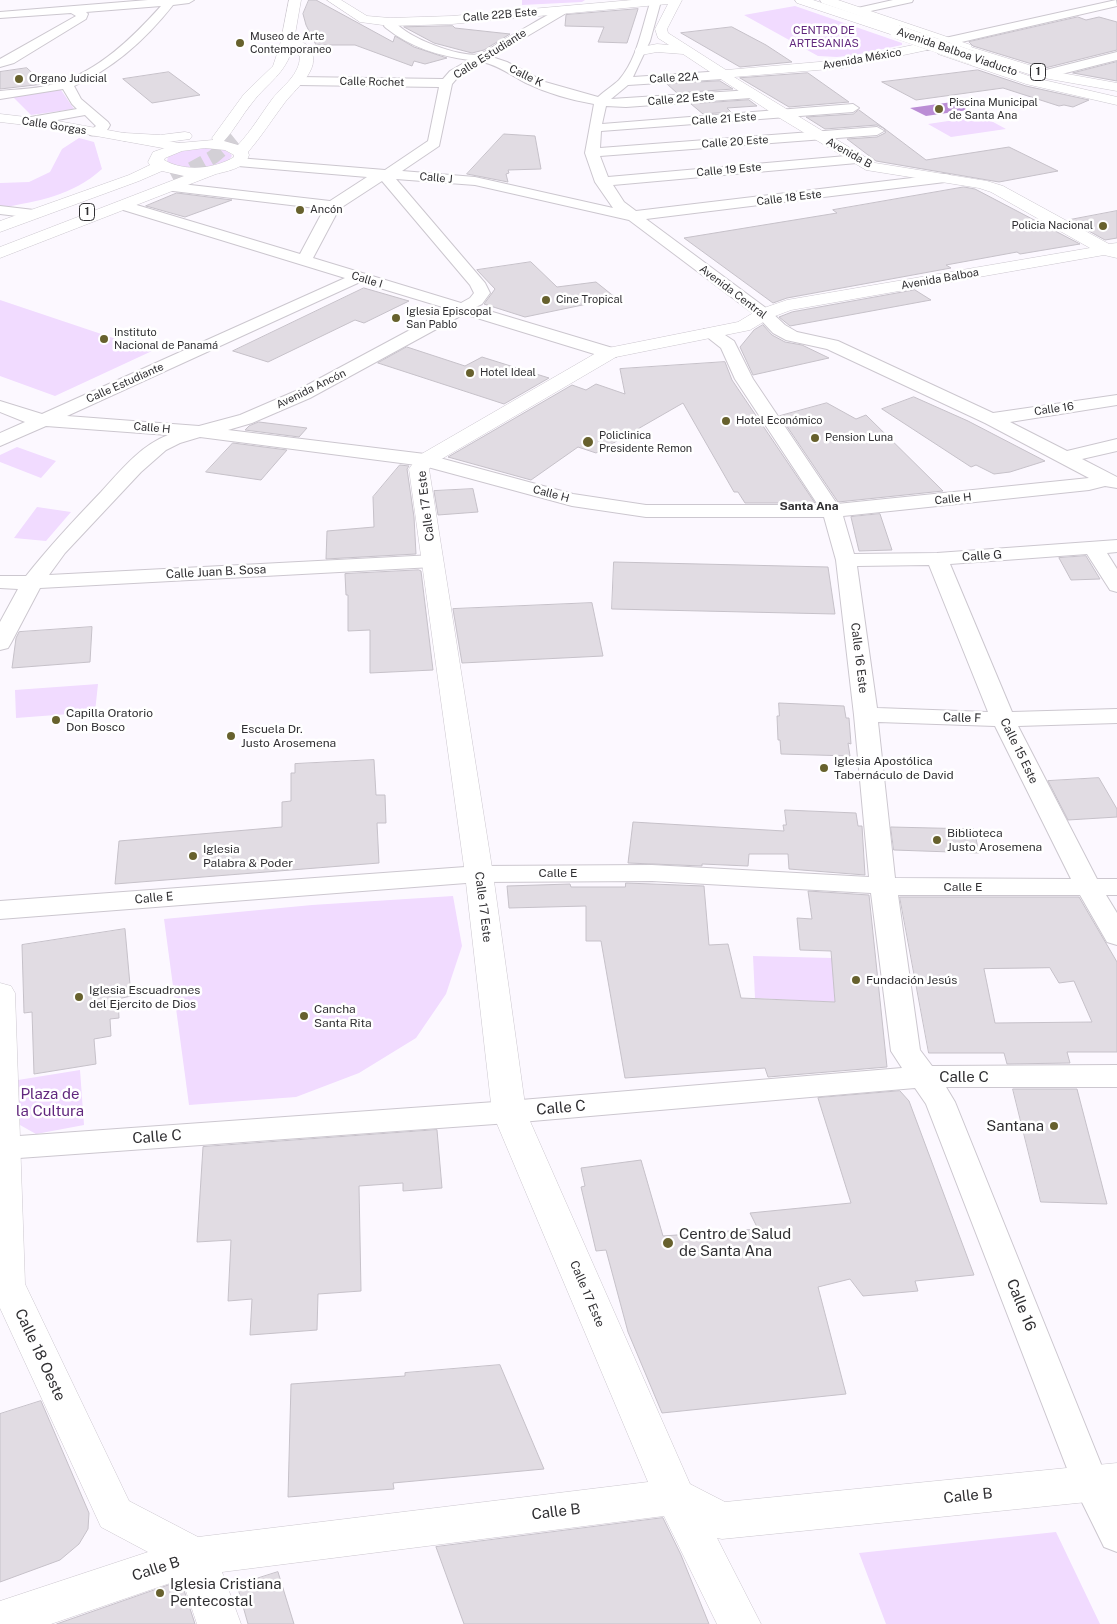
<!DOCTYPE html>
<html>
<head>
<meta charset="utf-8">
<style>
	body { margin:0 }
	canvas { display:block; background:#fcf8ff }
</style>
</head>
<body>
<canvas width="1117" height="1624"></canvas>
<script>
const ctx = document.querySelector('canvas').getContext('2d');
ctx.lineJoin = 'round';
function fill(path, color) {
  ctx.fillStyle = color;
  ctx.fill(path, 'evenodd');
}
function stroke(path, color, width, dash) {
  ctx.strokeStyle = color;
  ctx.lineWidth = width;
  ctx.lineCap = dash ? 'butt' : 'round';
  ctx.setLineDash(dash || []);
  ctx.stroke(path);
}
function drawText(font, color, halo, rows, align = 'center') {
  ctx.font = font + ' "Public Sans",sans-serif';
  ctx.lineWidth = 5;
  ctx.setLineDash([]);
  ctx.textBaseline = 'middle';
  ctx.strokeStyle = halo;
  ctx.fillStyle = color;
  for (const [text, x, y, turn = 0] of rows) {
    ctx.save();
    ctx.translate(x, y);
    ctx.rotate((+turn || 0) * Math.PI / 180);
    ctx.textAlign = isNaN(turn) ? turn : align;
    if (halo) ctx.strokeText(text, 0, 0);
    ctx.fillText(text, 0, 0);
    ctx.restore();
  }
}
const green = new Path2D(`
	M522,0H585L582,2L522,5Z
	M795,6L902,43V45L855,55L837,57L818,56L744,15Z
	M59,87L74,109L31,115L11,95Z
	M982,116L1006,129L951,137L928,124Z
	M79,138L94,142L102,169C72,196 39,201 0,208V183L29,182L50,172L62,149Z
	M200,147L223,149L231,154L232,156C223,172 182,170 167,162L168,156L176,151Z
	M0,300L152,351L55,396L0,376Z
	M17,447L56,461L41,478L0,462V455Z
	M37,507L71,512L46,541L14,538Z
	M98,684L95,712L16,718L15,690Z
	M453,896L462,946L446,994L416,1038L359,1073L296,1097L189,1105L164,919L312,905Z
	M753,956L832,958L835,1002L755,998Z
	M80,1070L84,1125L36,1134L20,1125L18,1080Z
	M1056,1532L1100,1624H886L859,1553Z`);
const water = new Path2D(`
	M952,102L968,110L926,116L910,108Z`);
const building = new Path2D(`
	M309,0H316L393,42L395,36L414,47L447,58L425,64L414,61L412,66L355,45H316L306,25L303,14Z
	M638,9L627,43L598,42L604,27L565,26L566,15Z
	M1078,17L1086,20L1099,17L1117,22V50L1045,68L973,46L969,42Z
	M453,26L455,28L510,34L484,50L472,53L434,43L404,27Z
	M732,27L766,45L792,62L740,67L681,33Z
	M1117,62V81L1073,73Z
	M27,68L44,84L0,89V72Z
	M978,70L1026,86L1089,100L1073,107L1064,105L1059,106L1003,88L916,100L882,82Z
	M169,72L200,95L152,103L123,79Z
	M808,73L849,102L789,107L740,78Z
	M720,81L733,89L677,93L667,84Z
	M749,100L757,106L727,108L731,112L703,114L691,104Z
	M859,110L885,129L877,125L825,129L806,117L853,114Z
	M885,129L926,160L1009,147L1058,171L999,182L876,161L847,139L877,137L885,133Z
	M504,134L535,136L541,169L508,170L509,173L506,174L508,182L467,174Z
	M964,187L975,189L1080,244L1020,254L1017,252L946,265L951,268L787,298L773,303L684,238L837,213L833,210Z
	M177,193L232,200L185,217L146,206Z
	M1117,211V238L1105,240L1069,220Z
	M531,262L557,287L596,282L616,298L525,317L484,304L495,289L477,270Z
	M364,288L409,301L364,323L355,320L268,362L233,351Z
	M915,290L931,300L790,326L779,317L792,312Z
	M763,325L772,335L785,342L802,345L829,358L753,375L740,347L754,330Z
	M407,347L465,366L482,357L549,378L504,404L378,363Z
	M725,362L732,380L815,503H745L738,492H734L683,403L596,453L578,447L531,480L448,457L572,385L586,390L596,384L625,394L620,369Z
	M914,397L968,421L1045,461L1010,472L994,474L976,465L971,467L882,409Z
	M827,403L856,419L866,415L943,491L838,502L780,416Z
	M259,422L307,428L299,437L245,430L249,426Z
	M233,443L287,450L261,480L206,472Z
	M400,465L409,466L407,469L414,517L416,554L326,559L327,531L374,527L373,497Z
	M473,489L478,512L438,515L434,491Z
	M880,514L892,550L859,551L851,517Z
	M1086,556L1100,579L1071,580L1059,558Z
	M614,562L828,567L835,614L612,609Z
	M419,570L421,571L433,670L370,673V630L348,631V595H346L345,574Z
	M592,603L603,656L462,663L453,609Z
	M92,627L90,662L12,668L16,638L19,632Z
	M779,703L844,706L846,718H849L851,744L848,743L850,756L781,754L780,740H778L777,716H779Z
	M374,760L376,795H385L386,823H377L379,863L115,884L119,841L282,827V802L291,801V773H295V764Z
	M1099,778L1117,809V817L1068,820L1048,781Z
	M785,810L856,813L858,826H862L865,875L789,869L788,854H749L748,866L702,864V866L628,863L633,822L784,831L783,825H786Z
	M891,827L974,829L979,853L894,850Z
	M626,883L704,886L709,945L728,944L741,998L835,1002L831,951L800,950L797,918L812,919L808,891L869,895L887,1067L768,1077L765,1068L625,1078L601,941H586V906L509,908L507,886L570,884L571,887H625Z
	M900,897H1079L1117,962V1052H1067L1070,1063L1007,1064L1004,1053H929ZM1050,968L1059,983L1074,981L1092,1022L995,1023L984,969Z
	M125,929L131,996L118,999L119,1018L110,1019L111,1036L94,1039L96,1064L34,1074L32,1012L24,1013L22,945Z
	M1013,1089H1077L1107,1204L1041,1202Z
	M900,1091L909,1101L974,1275L915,1281L918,1291L863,1296L850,1279L818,1287L846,1394L662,1413L628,1332L606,1250L596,1251L581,1187L585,1186L581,1168L641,1160L663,1236L758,1229L750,1213L851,1203L818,1098Z
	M437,1130L442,1188L403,1191V1183L359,1186L361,1291L318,1294L317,1330L250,1335L252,1299L228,1301L231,1240L197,1242L203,1147Z
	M500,1365L544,1469L393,1483L394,1489L288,1497L291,1384L405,1376V1373Z
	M41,1401L89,1513L88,1529L79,1544L60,1560L0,1582V1414Z
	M663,1518L681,1555L709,1624H464L436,1547Z
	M278,1572L294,1624H248L237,1585Z
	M181,1581L195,1624H57Z`);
const highwayTunnel = new Path2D(`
	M173,179L213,157L235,139`);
const street = new Path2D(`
	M148,0H194L189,3L173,5C147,38 113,69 74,86L81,99L108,122L110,125C107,133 98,137 90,135L88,132L96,126L85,115L30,125L25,124L24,121L25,118L77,109L72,104L63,89L0,99V91C19,89 39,89 57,83C98,72 134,36 161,6L86,12L88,14L86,19L14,63L0,67V59L76,16L71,13L0,18V12Z
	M651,0L661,1L650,41L633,77L723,71L729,75L723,79L628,85L611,99L751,90L757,94L751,98L626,107L606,106L602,124L853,104L859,108L853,112L601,131L600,148L877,127L884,131L877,135L600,156L608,177L857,155L864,159L857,163L613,185L624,202L636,211L945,174L950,175L952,178L945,182L646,219L770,311L785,325L797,332L838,341L993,413L1117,395V405L1010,422L1067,451L1117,439V451L1082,459L1117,477V488L1105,486L1089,490L843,516L854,554L937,553L1117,540V552L1107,553L1117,569V592L1110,590L1087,554L950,564L1012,712L1117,709V723L1018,726L1097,879H1117V895H1106L1117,913V945L1107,942L1080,895H898L920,1050L932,1066L1117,1065V1087H946L955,1102L1107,1479L1117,1498V1552L1104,1547L1073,1484L926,1104L915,1088L509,1123L5,1159L0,1158V1138L5,1137L509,1101L902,1068L891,1051L871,893L652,881L479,882L0,919V901L479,866L652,865L869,877L854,715L836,560L824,517H646L572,506L424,466L200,437L180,443L166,450L141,472L65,553L49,575L433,555L440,557L443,561L440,565L433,567L40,588L11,643L8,648L0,650V622L18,589L0,588V576H26C49,547 75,519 101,492C120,471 140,446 168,435L46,426L0,446V433L25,422L0,412V401L42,414L345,278L120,209L118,206L120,203H130L300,254L324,209L173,191L168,190L166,187L168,184L173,183L330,201L367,177L238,166L231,162L238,158L385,170L428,141L439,87L298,85L292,81L298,77L443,79L450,71L469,60C439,56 410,47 386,28L384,26L386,20H394C402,36 462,59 480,54C487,52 494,46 500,42C520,31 540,19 560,8H568L570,10L568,12L492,57L507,62L545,82L598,97C604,91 613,86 619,80C638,58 642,26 651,0ZM483,62C499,66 511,75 526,83C547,93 571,100 594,104L585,153L595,182L613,208L475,177L402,171L439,146L452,84L458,77ZM396,179L475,185L629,220L758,317L773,333L786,340L827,349L985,423L1089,478L837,504L753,379L734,341L716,329H704L702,333L721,348L735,379L818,505H646L573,494L425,454L228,430L252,423L310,398L464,314L604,357H616L619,353L616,349L476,307L482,304L490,293L485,283ZM382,181L470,285L474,293L470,298L461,303L313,258L339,209ZM360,282L449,309L298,390L240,415L199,426L67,416ZM929,565L988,712L877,708L857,566ZM878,722L995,726L1071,879L895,878Z
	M893,0H913L912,2L857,14L851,11L853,9Z
	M1116,0L1117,6L927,50L921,46L927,42Z
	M1117,52V60L1046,78L1040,74L1042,71Z
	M0,206L34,210L39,211L41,214L39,217L34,218L0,214Z`);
const secondary = new Path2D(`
	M327,0H341L367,16L390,18L452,16L632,0H682L667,29L668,33L726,70L842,60L927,42L932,43L933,46L932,49L842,68L734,77L875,163L987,181L1003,186L1109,244L1117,243V258L1104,255L791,310L770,318L750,330L616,357L433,464L429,469L493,874L526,1112L690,1484L725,1502L1117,1463V1499L722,1539L717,1538L761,1624H717L664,1516L222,1572L241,1624H197L182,1579L51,1624H0V1601L148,1552L101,1527L0,1308V983L11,986L15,993L25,1284L129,1501L198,1537L648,1482L492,1112L465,874L409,469L418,456L603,349L738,322L758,310L787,300L1090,248L991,192L979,188L866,170L778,117L683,54L657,52L641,55L636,54L635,51L636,48L657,44L669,45L658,38L655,29L668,4L452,24L390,26L360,22Z
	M820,0H838L971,45L972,48L966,52L961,51L822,3Z
	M943,47L1035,78L1117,97V105L1026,84L938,54L937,51Z
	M0,114L52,120L179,143L184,144L186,147L184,150L179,151L52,128L0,122Z`);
const highway = new Path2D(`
	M289,0H301L294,40C301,40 307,44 310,49C323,70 293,90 283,105C271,121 261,137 248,152L249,155C246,168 228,171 216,174L0,258V247L184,176L162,171L139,181L0,232V221L129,175L150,165L148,162L153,152L179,143L213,140L212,138L244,94L273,66L280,45ZM293,47L300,57C299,75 284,85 273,98C261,114 252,130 238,145L224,141C235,129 242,115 252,103C268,82 285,75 293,47ZM205,148L225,150L234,155V157C215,169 184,172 164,160L165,158L182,151Z
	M795,0H813L901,29L903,32L901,35H893L797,3Z
	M961,44L1045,70L1117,83V91L1038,77L956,51L955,48Z
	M185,132L190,133L192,136L190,139L160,143L125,141L120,140L118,137L120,134L125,133L160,135Z`);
const highwayBridge = new Path2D(`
	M897,32L973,58`);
const markers = [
	[240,43,5,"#67612d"],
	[19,79,5,"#67612d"],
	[939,109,5,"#67612d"],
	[300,210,5,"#67612d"],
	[1103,226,5,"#67612d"],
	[546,300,5,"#67612d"],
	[396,318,5,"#67612d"],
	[104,339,5,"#67612d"],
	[470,373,5,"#67612d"],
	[726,421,5,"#67612d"],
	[815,438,5,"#67612d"],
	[588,442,6,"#67612d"],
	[56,720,5,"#67612d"],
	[231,736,5,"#67612d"],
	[824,768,5,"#67612d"],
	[937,840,5,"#67612d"],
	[193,856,5,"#67612d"],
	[856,980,5,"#67612d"],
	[79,997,5,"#67612d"],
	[304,1016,5,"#67612d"],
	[1054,1126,5,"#67612d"],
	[668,1243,6,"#67612d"],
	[160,1593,5,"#67612d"]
];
const farStreetnames = [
	["Calle 22B Este",500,15,-5],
	["Avenida Balboa Viaducto",957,52,19],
	["Calle Estudiante",490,54,-32],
	["Avenida México",862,59,-10],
	["Calle K",526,76,26],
	["Calle 22A",674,78,-3],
	["Calle Rochet",372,82,1],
	["Calle 22 Este",681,99,-5],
	["Calle 21 Este",724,119,-4],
	["Calle Gorgas",54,126,9],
	["Calle 20 Este",735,142,-4],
	["Avenida B",849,153,29],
	["Calle 19 Este",729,170,-5],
	["Calle J",436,178,5],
	["Calle 18 Este",789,198,-7],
	["Avenida Balboa",940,279,-10],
	["Calle I",367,280,17],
	["Avenida Central",733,292,37],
	["Calle Estudiante",125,383,-24],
	["Avenida Ancón",311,389,-26],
	["Calle 16",1054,409,-8],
	["Calle H",152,428,5],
	["Calle H",551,494,15],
	["Calle H",953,499,-6]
];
const farParknames = [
	["CENTRO DE",824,31],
	["ARTESANIAS",824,44]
];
const farPoinames = [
	["Museo de Arte",250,37],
	["Contemporaneo",250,50],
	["Organo Judicial",29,79],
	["Piscina Municipal",949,103],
	["de Santa Ana",949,116],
	["Ancón",310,210],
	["Policia Nacional",1093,226,"right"],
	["Cine Tropical",556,300],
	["Iglesia Episcopal",406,312],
	["San Pablo",406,325],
	["Instituto",114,333],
	["Nacional de Panamá",114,346],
	["Hotel Ideal",480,373],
	["Hotel Económico",736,421],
	["Policlinica",599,436],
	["Presidente Remon",599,449],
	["Pension Luna",825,438]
];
const shields = [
	[1038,72,15],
	[87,212,15]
];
const shieldNames = [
	["1",1038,72],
	["1",87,212]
];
const streetNames = [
	["Calle 17 Este",426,506,-97],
	["Calle G",982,556,-4],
	["Calle Juan B. Sosa",216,572,-3],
	["Calle 16 Este",859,658,83],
	["Calle F",962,718,2],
	["Calle 15 Este",1019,751,64],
	["Calle E",558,873],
	["Calle E",963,887],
	["Calle E",154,898,-5],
	["Calle 17 Este",483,907,83],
	["Calle 17 Este",587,1294,67]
];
const farQuarternames = [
	["Santa Ana",809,506]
];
const poiNames = [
	["Capilla Oratorio",66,713],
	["Don Bosco",66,727],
	["Escuela Dr.",241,729],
	["Justo Arosemena",241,743],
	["Iglesia Apostólica",834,761],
	["Tabernáculo de David",834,775],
	["Biblioteca",947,833],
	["Justo Arosemena",947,847],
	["Iglesia",203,849],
	["Palabra & Poder",203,863],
	["Fundación Jesús",866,980],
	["Iglesia Escuadrones",89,990],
	["del Ejercito de Dios",89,1004],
	["Cancha",314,1009],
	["Santa Rita",314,1023]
];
const nearStreetnames = [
	["Calle C",964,1077],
	["Calle C",561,1108,-5],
	["Calle C",157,1137,-4],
	["Calle 16",1021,1305,68],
	["Calle 18 Oeste",40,1355,65],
	["Calle B",968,1496,-6],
	["Calle B",556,1512,-7],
	["Calle B",156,1569,-18]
];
const nearParknames = [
	["Plaza de",50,1094],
	["la Cultura",50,1111]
];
const nearPoinames = [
	["Santana",1044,1126,"right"],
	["Centro de Salud",679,1234],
	["de Santa Ana",679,1251],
	["Iglesia Cristiana",170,1584],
	["Pentecostal",170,1601]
];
fill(green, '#f1dbff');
fill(water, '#bb8dd5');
fill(building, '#e1dce3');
stroke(building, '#c6c1c9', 1);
stroke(highwayTunnel, '#d3d0d6', 14, [14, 7]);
stroke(street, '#ccc7cf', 2);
stroke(secondary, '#ccc7cf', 1);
stroke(highway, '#ccc7cf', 1);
fill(street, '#fff');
fill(secondary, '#fff');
fill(highway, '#fff');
stroke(highwayBridge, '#ccc7cf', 14, []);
stroke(highwayBridge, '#fff', 14);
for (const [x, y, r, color] of markers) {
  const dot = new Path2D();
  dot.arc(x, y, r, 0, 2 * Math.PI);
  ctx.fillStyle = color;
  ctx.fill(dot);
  stroke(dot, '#fff', 2);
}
drawText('11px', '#302f32', '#fff', farStreetnames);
drawText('11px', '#61277d', '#fff', farParknames);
drawText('11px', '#302f32', '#fff', farPoinames, 'left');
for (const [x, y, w] of shields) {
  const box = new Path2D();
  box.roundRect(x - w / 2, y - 8.5, w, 17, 4);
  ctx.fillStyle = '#fff';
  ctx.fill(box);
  stroke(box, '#302f32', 1);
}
drawText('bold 11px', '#302f32', null, shieldNames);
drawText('12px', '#302f32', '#fff', streetNames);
drawText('bold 12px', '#302f32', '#fff', farQuarternames);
drawText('12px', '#302f32', '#fff', poiNames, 'left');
drawText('15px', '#302f32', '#fff', nearStreetnames);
drawText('15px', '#61277d', '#fff', nearParknames);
drawText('15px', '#302f32', '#fff', nearPoinames, 'left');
</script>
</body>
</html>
